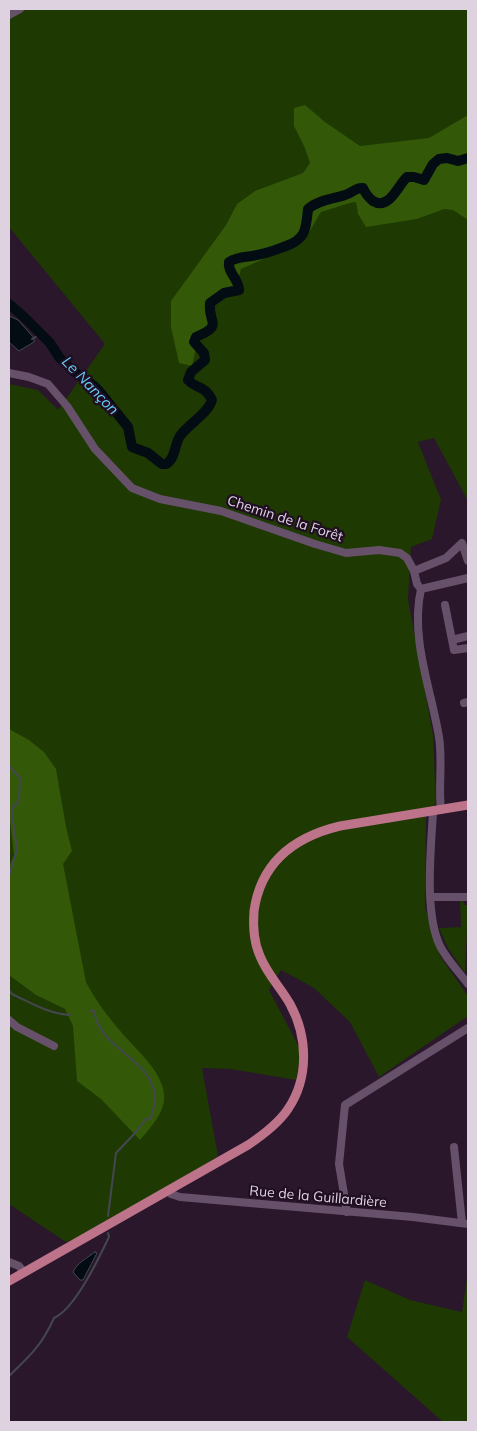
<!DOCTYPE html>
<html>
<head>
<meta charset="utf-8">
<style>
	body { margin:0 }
	#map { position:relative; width:477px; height:1431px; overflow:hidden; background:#2a172c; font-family:Mulish,sans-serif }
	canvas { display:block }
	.frame { position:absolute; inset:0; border:10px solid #ded2e0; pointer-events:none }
</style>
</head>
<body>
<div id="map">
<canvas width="477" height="1431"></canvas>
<div class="frame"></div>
</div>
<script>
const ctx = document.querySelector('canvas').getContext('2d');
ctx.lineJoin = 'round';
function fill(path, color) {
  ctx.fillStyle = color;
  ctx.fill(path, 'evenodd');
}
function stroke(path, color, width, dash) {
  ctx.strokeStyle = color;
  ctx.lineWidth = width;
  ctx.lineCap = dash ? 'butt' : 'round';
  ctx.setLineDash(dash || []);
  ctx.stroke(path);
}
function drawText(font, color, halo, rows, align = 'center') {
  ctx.font = font + ' Mulish,sans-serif';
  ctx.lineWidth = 4.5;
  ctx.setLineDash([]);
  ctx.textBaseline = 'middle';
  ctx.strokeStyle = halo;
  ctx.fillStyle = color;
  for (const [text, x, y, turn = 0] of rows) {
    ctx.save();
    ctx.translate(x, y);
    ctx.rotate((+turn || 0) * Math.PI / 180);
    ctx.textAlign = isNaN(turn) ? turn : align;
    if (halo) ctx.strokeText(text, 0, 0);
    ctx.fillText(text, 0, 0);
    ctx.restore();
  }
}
const green = new Path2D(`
	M9,9H468V501L434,438L418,442L441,500L432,539L411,547L408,599L433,735L436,803L426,816L425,907L440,956L468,996V1016L379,1077L350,1022L314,988L281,970L269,990L299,1047V1063L296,1080L231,1069L202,1068L218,1156L111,1226L66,1242L9,1204V384L38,390L58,410L105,344L9,227Z
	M460,899H463L464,905H468L465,973L448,948L439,928L461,927Z
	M468,1271V1422H443L347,1337L365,1280L410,1300L462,1312Z`);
const forest = new Path2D(`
	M305,105L325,122L360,146L429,138L468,115V220L453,210L444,209L417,219L366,227L358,214L356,202L350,203L321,212L304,241L241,269L236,288L221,297L213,305L216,322L210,331L198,339L192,366L179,363L171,327V301L226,225L237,204L255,191L303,173L310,163L305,148L294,126V108Z
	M9,729L29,740L44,752L56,769L66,827L72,851L63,864L86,982C96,1001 108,1017 122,1033C137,1051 167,1075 164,1101C162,1116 149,1129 140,1140L101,1099L77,1081L73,1026L65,1009L36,995L9,975V868L14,855L10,821V786L9,779Z`);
const water = new Path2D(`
	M9,316L18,320L34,338V342L19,351L9,342Z
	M95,1252L97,1253L83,1280H80L73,1272C77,1263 87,1258 95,1252Z`);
const stream = new Path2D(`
	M32,339L41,334
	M9,766L20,778L19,801L13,807L12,816L17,849L9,876
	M9,990L12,994C31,1003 49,1014 70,1015
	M90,1011H94C100,1051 154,1058 155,1099C156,1104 152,1112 151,1118L145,1120L136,1132L116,1153L108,1216
	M9,1376C30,1356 42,1345 54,1318C75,1309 99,1258 109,1237L108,1233`);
const river = new Path2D(`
	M9,304L23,316L50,343L59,357L73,371L93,385L99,391L128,427L132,447L148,453L162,464H166C176,458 174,445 180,436C188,424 208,414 212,400C205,385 196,389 188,380L191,372L205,360L204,353L194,342L196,337C224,325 208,324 210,303L224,293L239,290C239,279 227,272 229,262C236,257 244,257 252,256C266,254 273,251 286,246C306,239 306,229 308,209C318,200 333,199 345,195C352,193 356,187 363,188C365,193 368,197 373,201C389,211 398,185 407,177H414L424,180L433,164L439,159L447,158L458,161L468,158`);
const minor = new Path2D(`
	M9,15L20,9
	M9,373L29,377L48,384L67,406L95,449L132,488L160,499L221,511L315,544L346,553L379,550L400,553L407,558L414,571L417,584L421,589C410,638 431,689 439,737C443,761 438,786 441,810
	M414,571L446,558L462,543L468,561
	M421,589L468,578
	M445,605L452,640L468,636
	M452,640L454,650L468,648
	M464,703L468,702
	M433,812C431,849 424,913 440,946C447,960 459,972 468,984
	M430,897H468
	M9,1020L17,1027L54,1046
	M454,1147L462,1223
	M168,1190L171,1194L180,1197L413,1217L468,1224
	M347,1212L339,1164L345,1105L468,1028
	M9,1262L19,1266L24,1272`);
const major = new Path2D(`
	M9,1281L248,1145C263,1135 278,1124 288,1109C309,1078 308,1037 290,1004C281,988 267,974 260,956C254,943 253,925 254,911C261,862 294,837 340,826L468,805`);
const streetNames = [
	["Chemin de la Forêt",285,519,18],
	["Rue de la Guillardière",318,1197,5]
];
const waterNames = [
	["Le Nançon",90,386,46]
];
fill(green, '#1e3902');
fill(forest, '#325808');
fill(water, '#020c12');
stroke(water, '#444750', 1);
stroke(stream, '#444750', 2);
stroke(river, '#020c12', 10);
stroke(minor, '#67516a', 8);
stroke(major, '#bd748a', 9);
drawText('14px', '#ded2e0', '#200e22', streetNames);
drawText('italic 15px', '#64cef8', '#200e22', waterNames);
</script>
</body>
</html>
